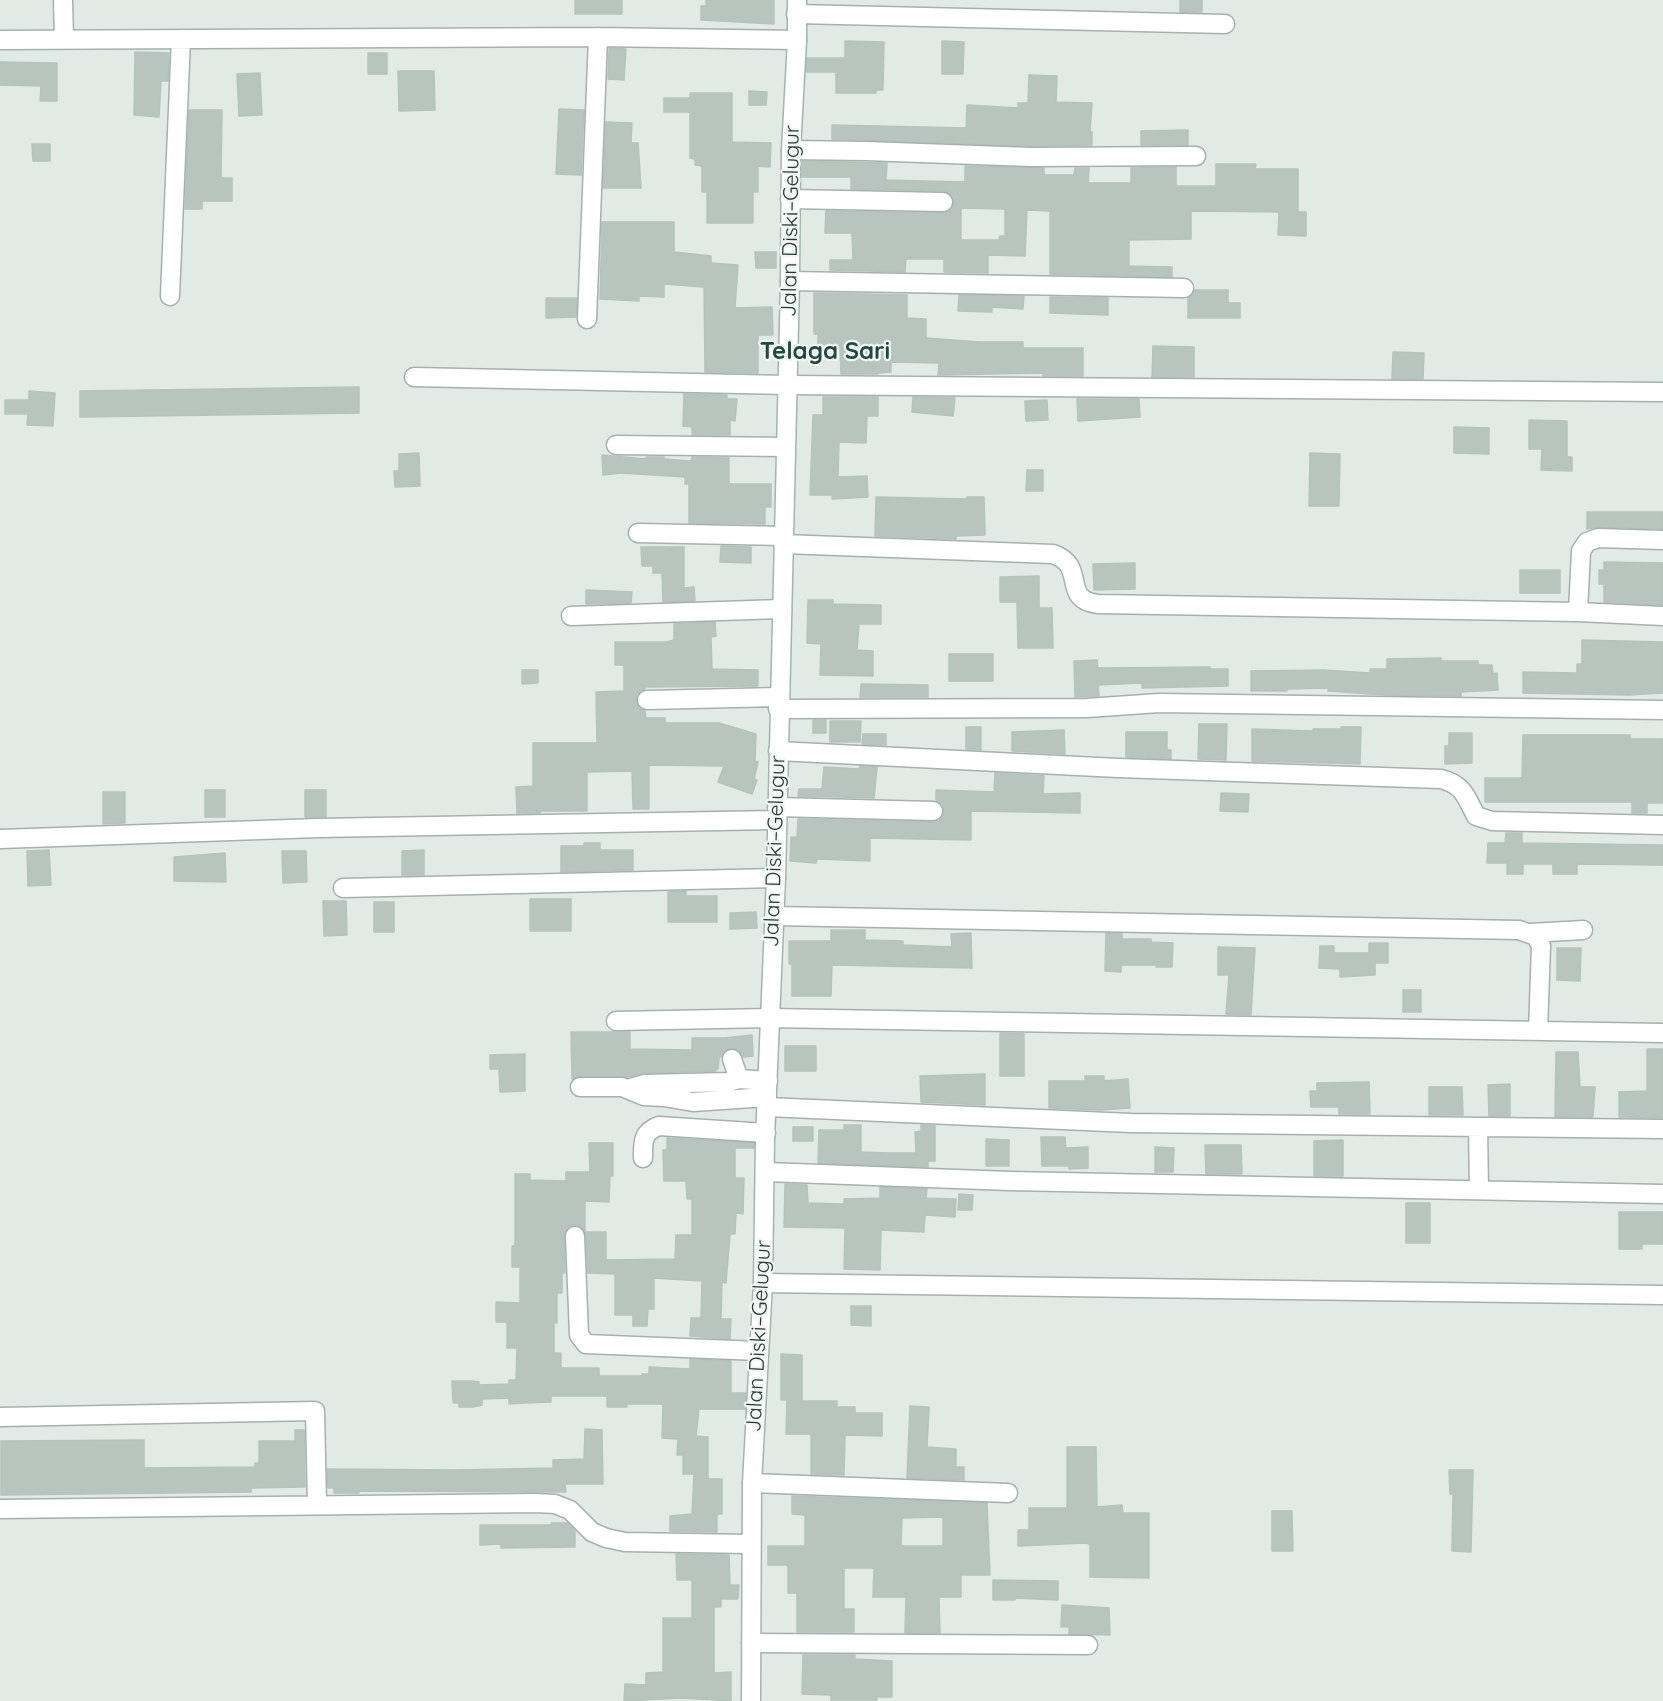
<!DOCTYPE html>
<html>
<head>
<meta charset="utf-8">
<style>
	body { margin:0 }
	canvas { display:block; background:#e2eae6 }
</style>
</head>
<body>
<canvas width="1663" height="1701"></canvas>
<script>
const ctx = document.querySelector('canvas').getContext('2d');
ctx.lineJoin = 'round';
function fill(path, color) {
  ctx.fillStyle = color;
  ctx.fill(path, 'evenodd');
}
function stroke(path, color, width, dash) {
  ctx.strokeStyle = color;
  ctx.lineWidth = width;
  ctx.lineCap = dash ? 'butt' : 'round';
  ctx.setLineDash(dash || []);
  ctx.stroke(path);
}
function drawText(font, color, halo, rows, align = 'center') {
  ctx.font = font + ' Quicksand,sans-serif';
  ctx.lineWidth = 4.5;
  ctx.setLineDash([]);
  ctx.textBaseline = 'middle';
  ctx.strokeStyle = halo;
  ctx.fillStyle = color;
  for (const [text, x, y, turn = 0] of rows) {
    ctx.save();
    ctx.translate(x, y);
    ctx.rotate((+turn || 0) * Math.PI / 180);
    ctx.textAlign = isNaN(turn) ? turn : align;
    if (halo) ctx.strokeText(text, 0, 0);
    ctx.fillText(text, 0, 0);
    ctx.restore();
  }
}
const building = new Path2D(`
	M575,0H622V14H575Z
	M706,0H774V24L701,20V6H706Z
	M1180,0H1202V12H1180Z
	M845,41L884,42L883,90H876V93H836V72H806L807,58H845Z
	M942,41L964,42L963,74H942Z
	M609,48L626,49L624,80L608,79Z
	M135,52L169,53L168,81H161L159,117L134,115Z
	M368,53H387V74H368Z
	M0,62L57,63V101H40L41,86L0,85Z
	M398,71H434L435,110L399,111Z
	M260,73L262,115L239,116L237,74Z
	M1029,75L1057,76L1056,102L1092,103L1090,132H1092V145L1031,146L832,139V125L966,128L967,105L1018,108V103H1028Z
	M749,91L767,92L766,105H749Z
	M690,93H732V142L771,143L770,167L758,166V192H753V223H707V192H702V166L695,165V159L690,158V112H664V98H690Z
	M559,109L584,110L581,175L556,174Z
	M189,110H222L221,178H232V201H202V209H185Z
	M606,122L632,123L631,143H638L641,188H603Z
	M1188,130V145H1141V131Z
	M32,144H50V161H33Z
	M802,161L887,163L886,180L965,182V166L1044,168V175H1074L1075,168H1089L1088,183H1131V168L1176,167V186H1216V164H1256L1255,169H1298V212H1306V236L1278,235L1279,212L1191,211V239L1129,240V266L1172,267V277L1050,274V211L1027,210L1025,256L988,255V273L944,272V259H906L905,272L830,270V260H853L852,233H825L826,211L943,213L952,208L954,203L953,197L949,193L943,191L851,189V177H802ZM961,208L1005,209V236H1000L999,240H961Z
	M602,222H674V252L711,256V263L738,265L735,308L772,307L773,335H758V373L705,372L704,287L664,284V297L639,296V301L600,299Z
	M755,252H776V268H756Z
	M1195,290H1228V303H1240V318H1188V298Z
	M814,293L907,295V318L926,319V338L980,342H1023V348H1083V376H1043V373L938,375L939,363L891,362V372L878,373V374H841L840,347H818V334H814Z
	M959,295L1024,296L1023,309L992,307V312L958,311Z
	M1050,297L1108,298V315L1050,313Z
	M546,298H577L576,317L546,318Z
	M1153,346L1194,347V377H1152Z
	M1393,352L1424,353L1423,379H1392Z
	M359,387V413L80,417V391Z
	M29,391L55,393L53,426L27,425L28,414H5V400H29Z
	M684,394L727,395V399H737L735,421L730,420V435H692V427L683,426Z
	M823,397H878V416H867L866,443L839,442L838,477L867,476L868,497L832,499V495H810L813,415H823Z
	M913,397L955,398L953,416L912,412Z
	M1077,399H1139L1140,417L1078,421Z
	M1047,400L1048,420L1026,421L1025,401Z
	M1529,420L1567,421V457H1572V471L1541,470L1542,449H1529Z
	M1454,427L1489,428V454L1454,453Z
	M419,453L420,486L395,487L394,471H399V454Z
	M1310,453L1340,454L1339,506H1309Z
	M602,455L646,459V457H664V459L691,461L692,457L729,458V484H771V507H765V524L689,523V484H685V477L621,473L603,475Z
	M1027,470H1043V491H1026Z
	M876,497L967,499V497H984L985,535L956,536V539L875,536Z
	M1587,512H1663V529L1598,527L1587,529Z
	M721,546L751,547V563L720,562Z
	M641,547H684V588L694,587L695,601L663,602L662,573H653V566H642Z
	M1604,562L1663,563V605L1604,602V584H1599V570H1604Z
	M1135,563V589L1094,590L1093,564Z
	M1520,570H1560V593H1520Z
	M1039,576V608H1052L1053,648H1018L1017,602H1000V577Z
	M586,590L632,592L631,603L586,604Z
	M808,600H833V604L881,605V624H859L857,650L873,651V676L820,675L821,644L807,643Z
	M715,622L716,636L711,637L712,669L758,670V686L645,687V689L637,694L636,701L638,706L645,711L646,718H665V723H719L756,734L755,761L758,762L754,779L757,780L752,794L718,782L724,766L649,765V809H633L632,771L587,772V811H540V813H517L516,787L533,786V743H597L596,692L624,691V665H615V642H666L674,640V624Z
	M1582,640L1663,642V693L1629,695L1523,693V672L1577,673V664H1582Z
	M949,654H993V681H949Z
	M1441,658V661H1478V665H1492L1493,674L1497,673L1498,690L1461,692V696L1385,695L1328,691L1329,688L1287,689V691H1251V671L1323,670L1370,673V669H1387V659Z
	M1097,660L1098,668L1210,667V669H1228V686L1142,688V683L1098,685L1099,696L1075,697L1074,661Z
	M522,670H538V683L522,684Z
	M861,684L928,685V697H860Z
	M813,720H826V733H813Z
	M830,721H861L860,742H830Z
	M1199,724H1227L1226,760L1198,759Z
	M966,727H981V750L966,749Z
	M1341,727H1361L1360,764L1252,761V729L1313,731V729H1341Z
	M1064,730L1065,754L1012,751V732Z
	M1126,732H1167V750H1171V759L1126,757Z
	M1449,733H1472V763L1445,764V746H1449Z
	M863,734H886V745L862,744Z
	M1523,735H1630V739H1663V803H1647V813H1632V802H1485V778H1522Z
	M860,766L877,767L874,798L798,796L799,789H822L824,767L859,769Z
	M995,773L1044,776L1043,794L1080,793V813L971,811V840L870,838V861L817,859L816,863L790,861L791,837H797L798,819L933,822L939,821L944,812L943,805L936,800V790L994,792Z
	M205,790H225V817H205Z
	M305,790H326V817H305Z
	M103,792H125V823L103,824Z
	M1221,793L1249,794L1248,812L1220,811Z
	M1506,833H1522V843L1663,845V865L1577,864V874H1553V864H1523V874H1507V863H1487L1488,843H1505Z
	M584,843H600V850H633V870L561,872V846H584Z
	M49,850L51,885L28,886L27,851Z
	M424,850V875H402V851Z
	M282,851H306L307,882L283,883Z
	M225,853L226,882L174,881V857Z
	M686,891V896H717V922H668V892Z
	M530,899H571V931H530Z
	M323,901H346L347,935L324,936Z
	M374,902H394V932H374Z
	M756,912L757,928L730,929V913Z
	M831,930H865V940L903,941V945L952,947L951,934L971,933L972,968L832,965L831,996H792V964H789V941H831Z
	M1106,933L1122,934V939H1151V942L1173,943L1172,967H1156V965H1121V972L1105,971Z
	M1369,943H1388V963H1375V975L1340,977V969L1319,968L1320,946H1334V953H1369Z
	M1218,947L1255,948L1251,1015L1226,1014L1229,975H1218Z
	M1557,948H1581L1580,981L1557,980Z
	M1403,990H1421V1012H1403Z
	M571,1032H630V1049L692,1050V1038H724L752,1035L753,1056L743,1057L739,1050L729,1048L719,1058L718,1069H716V1071L645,1073L628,1077L580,1076L572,1079Z
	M1000,1033L1024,1034V1076H1000Z
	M785,1046H816V1071H785Z
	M1647,1049H1663V1118L1619,1117V1092L1647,1091Z
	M1556,1052H1578L1580,1087H1595L1593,1117H1555Z
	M525,1054V1091L500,1092L499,1069H490V1055Z
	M985,1074V1105L921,1102L920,1076Z
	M1085,1076H1104V1081L1128,1079L1130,1108L1100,1110L1049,1108V1081H1085Z
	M1369,1082L1370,1114H1339V1107H1311L1310,1091H1317V1083Z
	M1510,1084V1116H1489L1488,1085Z
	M1429,1087H1462L1463,1115H1429Z
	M844,1125H861V1152L889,1153H916L915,1132L921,1131V1125L935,1126V1161H928V1167L818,1163L819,1130H844Z
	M793,1127H813V1141H793Z
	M1041,1137H1065L1066,1148L1088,1147V1168L1069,1169V1166H1042Z
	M667,1138L754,1143V1148H735V1178H744L743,1214L736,1213L735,1234H730L726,1283L722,1282L721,1319H731L730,1339L690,1336L691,1318H701L702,1281L654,1278V1309H648L647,1326H633V1315H615V1274L588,1273L586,1235L581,1226L574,1225L569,1227L564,1236L565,1273H562V1293H557V1323H554V1353H561V1368H599V1376H642V1374H649V1367L690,1369V1359L731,1361V1393H746L745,1409H699L696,1436L708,1437V1479H722V1514H717V1532L670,1531V1516L692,1514L694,1474H683V1455H677L678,1439L662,1438L663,1404H627V1407H607V1396H551V1402L524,1403L509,1404V1398L482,1399V1405L473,1407H459V1403H453L452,1381H472L479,1382V1385L509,1384V1380H516L517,1348H507V1322H496V1302L520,1303V1267H512V1246H515V1174H530V1180L566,1181V1172H590L589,1143H613V1176H610L609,1202L585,1201V1232H606V1260L675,1259L676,1235H692V1199H687L686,1181H664L663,1150H667Z
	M986,1139L1009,1140V1166H986Z
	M1343,1140V1176H1314V1141Z
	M1205,1145H1241L1242,1174H1206Z
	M1155,1147L1174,1148L1173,1172H1155Z
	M785,1184L807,1185L808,1203L844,1204V1199L880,1198V1187L927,1189L926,1198L956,1199L955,1217L925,1215L924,1232L881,1230L880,1270L844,1269L845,1228L784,1227Z
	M959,1194L973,1195L972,1210H958Z
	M1406,1203H1430V1243H1406Z
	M1619,1212H1663V1244H1642V1249H1619Z
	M851,1306H871V1326L851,1325Z
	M781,1354L802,1355V1401H837V1407H855V1413H882V1436L845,1435L844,1475L811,1474V1434H786L787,1400H781Z
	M910,1406L929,1407L927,1447L956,1449V1467H964V1480L907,1478Z
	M585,1429L602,1430L603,1484H565L566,1492H551L359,1491V1493H334V1488H328L327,1469L456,1470L553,1468V1460L584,1459Z
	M295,1430H304L305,1487L251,1488V1492L1,1495V1441L144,1440V1468L255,1467V1463H259V1441H295Z
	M1067,1447H1096L1097,1507L1122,1505L1123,1513H1149V1578L1090,1577V1544L1085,1543L1018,1546V1530H1029V1508H1067Z
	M1449,1470H1473L1471,1552L1452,1551L1453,1494H1450Z
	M792,1496L987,1503L990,1575H961V1597H939L940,1633H905L906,1597H873L874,1568H844V1609H854V1632H797V1593H788V1567L786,1565H768V1546H805V1515L792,1514ZM943,1517V1546H901L902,1518Z
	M1272,1511H1292L1293,1551H1272Z
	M551,1523H567L575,1531V1547L501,1548V1544L480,1545V1525H551Z
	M676,1554L729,1555L730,1585H739L738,1599H721V1607H714V1673L731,1672V1701L681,1698L624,1701L625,1684L646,1685V1673L663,1672V1618H692V1580H677Z
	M993,1580L1058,1581V1600L1015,1598V1600H993Z
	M1062,1605L1109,1608L1110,1635L1069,1634V1627H1061Z
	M803,1655H855V1659L892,1661V1697H877V1700H831V1695L802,1694Z`);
const street = new Path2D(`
	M63,0L64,39
	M796,14L1225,24
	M0,40L598,37L797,40
	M791,150L866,151L1031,157L1196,156
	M790,199L943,202
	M790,281L1184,288
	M170,296L181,39
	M587,319L598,37
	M414,377L787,385L1663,392
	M616,445L785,447
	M638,533L783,536
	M783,544L1053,554C1088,566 1060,600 1098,604L1578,612L1581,551L1587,542L1598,538L1663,540
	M1578,612L1663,616
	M571,616L781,609
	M647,700L779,697
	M778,709L1087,708L1159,703L1663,710
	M778,751L1118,768L1441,779C1464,785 1466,797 1476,816L1492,821L1663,825
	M777,807L933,811
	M0,839L318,828L776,820
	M343,888L776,878
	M774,916L1519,930L1536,936L1541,946L1538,1031
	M1530,933L1583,930
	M616,1021L770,1018L1663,1033
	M732,1059L739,1079L768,1081
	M580,1087H622L644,1096L664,1097L693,1102L767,1097
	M631,1088L645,1084L728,1082L739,1079
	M767,1107L1131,1123L1663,1129
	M1478,1127L1479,1190
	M643,1158C643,1142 642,1132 659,1126L766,1133
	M766,1172L1010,1181L1663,1194
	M575,1236L579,1335L586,1344L759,1351
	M763,1283L1663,1295
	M0,1417L315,1411L317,1505
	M752,1483L1008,1493
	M0,1509L536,1503L555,1504L570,1510L592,1532L606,1538L625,1542L751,1544
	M751,1643L1088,1645`);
const secondary = new Path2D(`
	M751,1701L752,1483L763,1283L765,1138L776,878L790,281L791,150L797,40V0`);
const streetNames = [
	["Jalan Diski–Gelugur",791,221,-89],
	["Jalan Diski–Gelugur",775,851,-88],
	["Jalan Diski–Gelugur",759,1336,-87]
];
const quarterNames = [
	["Telaga Sari",825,352]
];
fill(building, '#b8c5bf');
stroke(building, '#b5c3bd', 1.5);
stroke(street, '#a5b1ad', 21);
stroke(secondary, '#a2b5ad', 21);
stroke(street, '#fff', 18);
stroke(secondary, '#fff', 18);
drawText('21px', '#243933', '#f2f7f5', streetNames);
drawText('bold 24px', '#23493e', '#f2f7f5', quarterNames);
</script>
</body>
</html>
